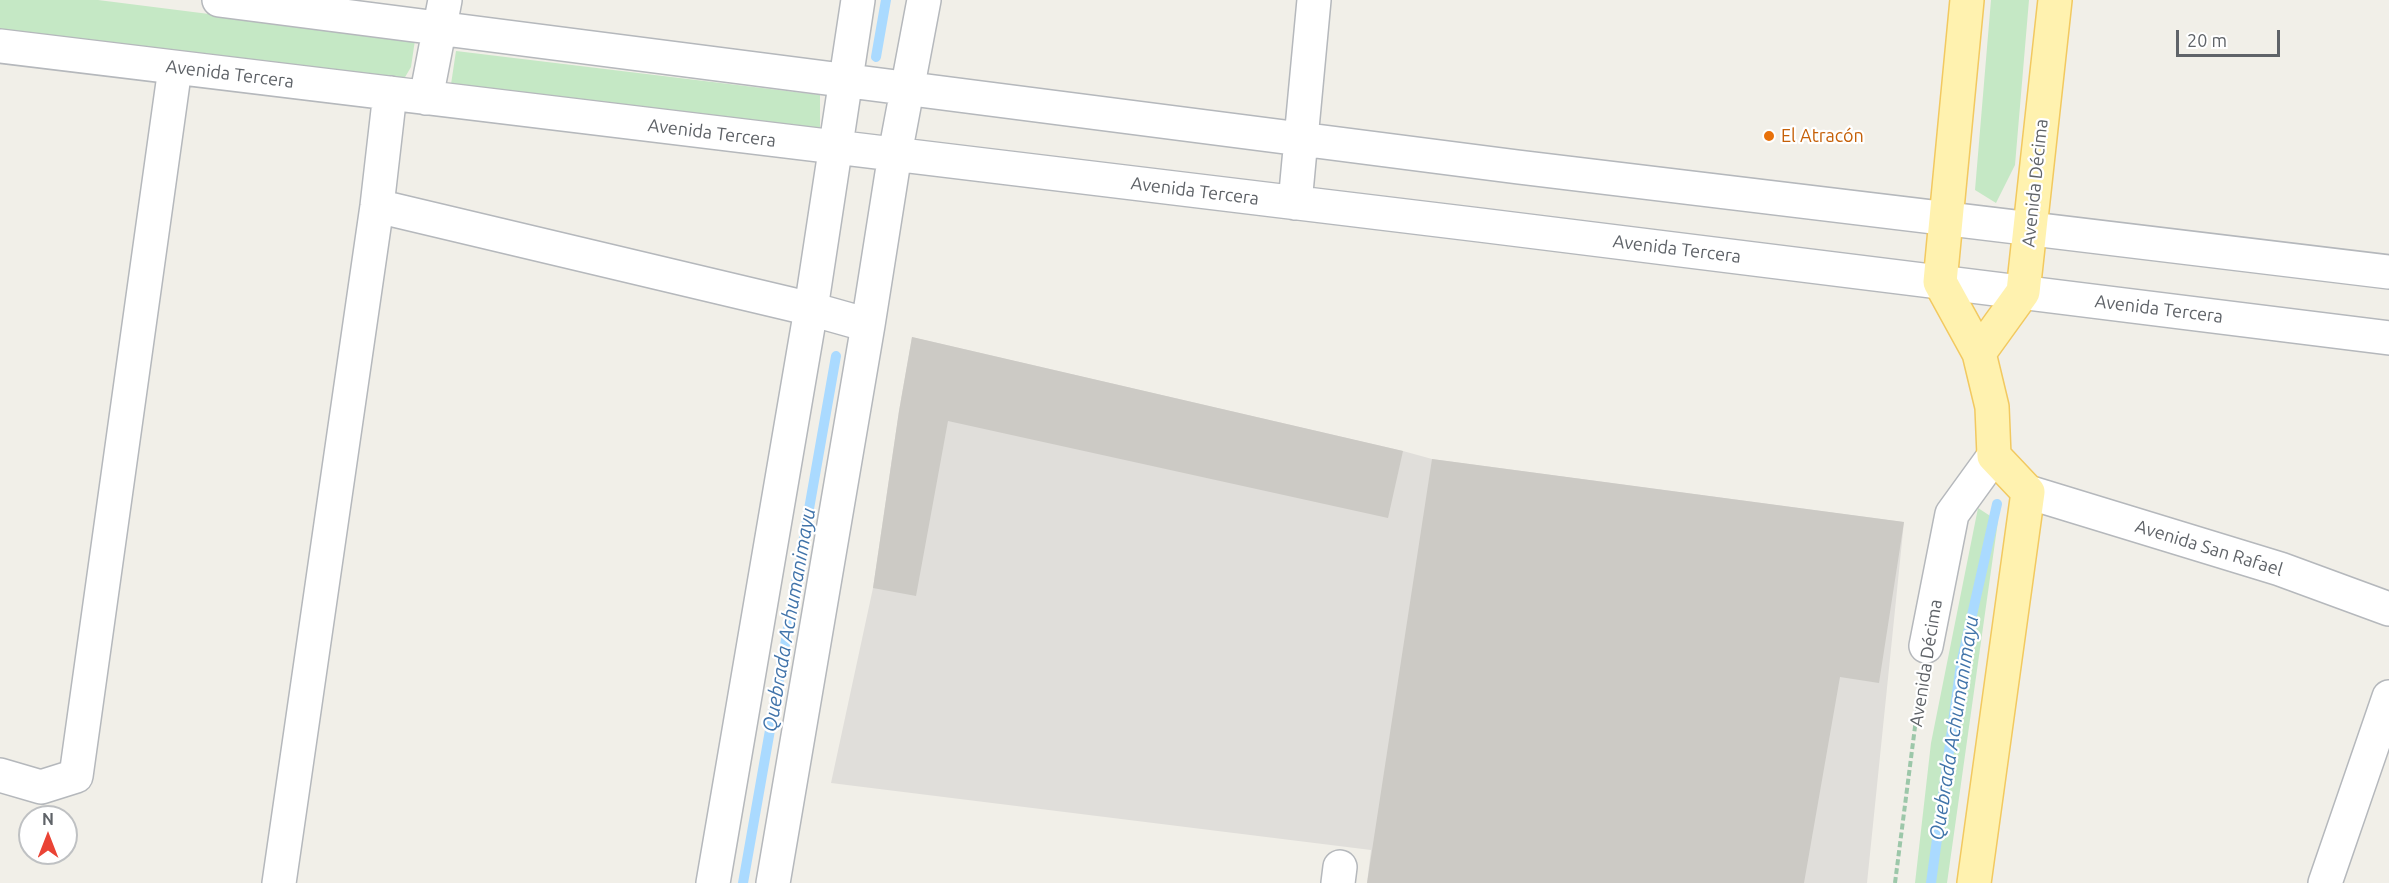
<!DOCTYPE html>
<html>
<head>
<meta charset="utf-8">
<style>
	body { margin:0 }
	#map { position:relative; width:2389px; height:883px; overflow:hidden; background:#f1efe8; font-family:Ubuntu,sans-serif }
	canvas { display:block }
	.north { position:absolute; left:18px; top:805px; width:60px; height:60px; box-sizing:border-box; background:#fff; border:2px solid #bfc1c3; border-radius:50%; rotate:0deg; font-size:16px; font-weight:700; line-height:24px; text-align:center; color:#5f6368 }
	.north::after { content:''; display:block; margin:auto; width:21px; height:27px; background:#ea4335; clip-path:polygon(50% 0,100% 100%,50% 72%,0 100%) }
	.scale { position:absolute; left:2176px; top:30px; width:104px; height:27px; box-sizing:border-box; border:3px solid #5f6368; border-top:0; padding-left:8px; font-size:18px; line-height:21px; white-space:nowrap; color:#5f6368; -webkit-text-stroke:4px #fff; paint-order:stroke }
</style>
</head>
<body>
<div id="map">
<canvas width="2389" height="883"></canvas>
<div class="north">N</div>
<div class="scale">20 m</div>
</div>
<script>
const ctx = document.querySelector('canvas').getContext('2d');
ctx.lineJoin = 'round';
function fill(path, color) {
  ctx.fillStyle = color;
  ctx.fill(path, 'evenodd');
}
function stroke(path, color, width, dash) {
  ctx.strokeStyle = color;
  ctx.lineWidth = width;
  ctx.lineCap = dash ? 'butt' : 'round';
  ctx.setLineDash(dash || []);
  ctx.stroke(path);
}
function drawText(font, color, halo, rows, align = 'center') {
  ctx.font = font + ' Ubuntu,sans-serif';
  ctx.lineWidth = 4.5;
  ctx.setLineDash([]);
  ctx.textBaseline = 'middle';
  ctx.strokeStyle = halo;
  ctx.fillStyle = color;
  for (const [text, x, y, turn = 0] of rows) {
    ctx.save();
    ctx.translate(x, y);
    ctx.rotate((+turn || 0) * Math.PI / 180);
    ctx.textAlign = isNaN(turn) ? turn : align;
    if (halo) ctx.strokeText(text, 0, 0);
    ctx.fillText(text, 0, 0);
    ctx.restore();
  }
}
const industrial = new Path2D(`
	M912,337L1403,451L1432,459L1904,522L1867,883H1367L1371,850L831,783L873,588L899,411Z`);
const green = new Path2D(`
	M0,0H98L415,40L411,67L401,84L0,31Z
	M1991,0H2029L2015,165L1996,203L1975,190Z
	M456,51L820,95V139L450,91Z
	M1978,508L1998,521L1947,883H1915L1931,743Z`);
const stream = new Path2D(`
	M876,57L886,0
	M743,883L836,356
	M1931,883L1961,664L1997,504`);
const building = new Path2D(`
	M912,337L1403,451L1388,518L948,421L916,596L873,588L899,411Z
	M1432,459L1904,522L1879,683L1840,677L1804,883H1367Z`);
const path = new Path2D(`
	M1895,883L1921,680`);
const minor = new Path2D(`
	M219,0L1518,167L2389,272
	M0,46L1480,225L2389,338
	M426,98L445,0
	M1295,203L1314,0
	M377,206L811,309L868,325
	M2028,492L2280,569L2389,609
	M1926,646L1952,514L1994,456
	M0,775L41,787L76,776L175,68
	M279,883L377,206L390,93
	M713,883L811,309L858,0
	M773,883L868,325L895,154L924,0
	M1338,883L1340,867
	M2325,883L2389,697`);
const major = new Path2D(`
	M1967,0L1940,282L1979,353L1992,407L1994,456L2028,492L1974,883
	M1979,353L2023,292L2055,0`);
const markers = [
	[1769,136,6,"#e8710a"]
];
const streetNames = [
	["Avenida Tercera",230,74,7],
	["Avenida Tercera",712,133,7],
	["Avenida Décima",2035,183,-84],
	["Avenida Tercera",1195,191,7],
	["Avenida Tercera",1677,249,7],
	["Avenida Tercera",2159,309,7],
	["Avenida San Rafael",2209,548,17],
	["Avenida Décima",1926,663,-81]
];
const foodNames = [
	["El Atracón",1781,136]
];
const waterNames = [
	["Quebrada Achumanimayu",789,620,-80],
	["Quebrada Achumanimayu",1954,728,-81]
];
fill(industrial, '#e0deda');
fill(green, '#c5e8c5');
stroke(stream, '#aadaff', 10);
fill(building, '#cccac5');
stroke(minor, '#b5b8bc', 36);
stroke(major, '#f2c960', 36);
stroke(path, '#9cc7a9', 4, [6, 3]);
stroke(minor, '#fff', 33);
stroke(major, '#fff2af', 33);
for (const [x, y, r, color] of markers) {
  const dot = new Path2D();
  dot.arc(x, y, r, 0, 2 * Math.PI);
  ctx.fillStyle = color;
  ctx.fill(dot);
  stroke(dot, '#fff', 2);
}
drawText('18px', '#5f6368', '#fff', streetNames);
drawText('18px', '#c56008', '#fff', foodNames, 'left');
drawText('italic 20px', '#4174aa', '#fff', waterNames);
</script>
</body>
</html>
